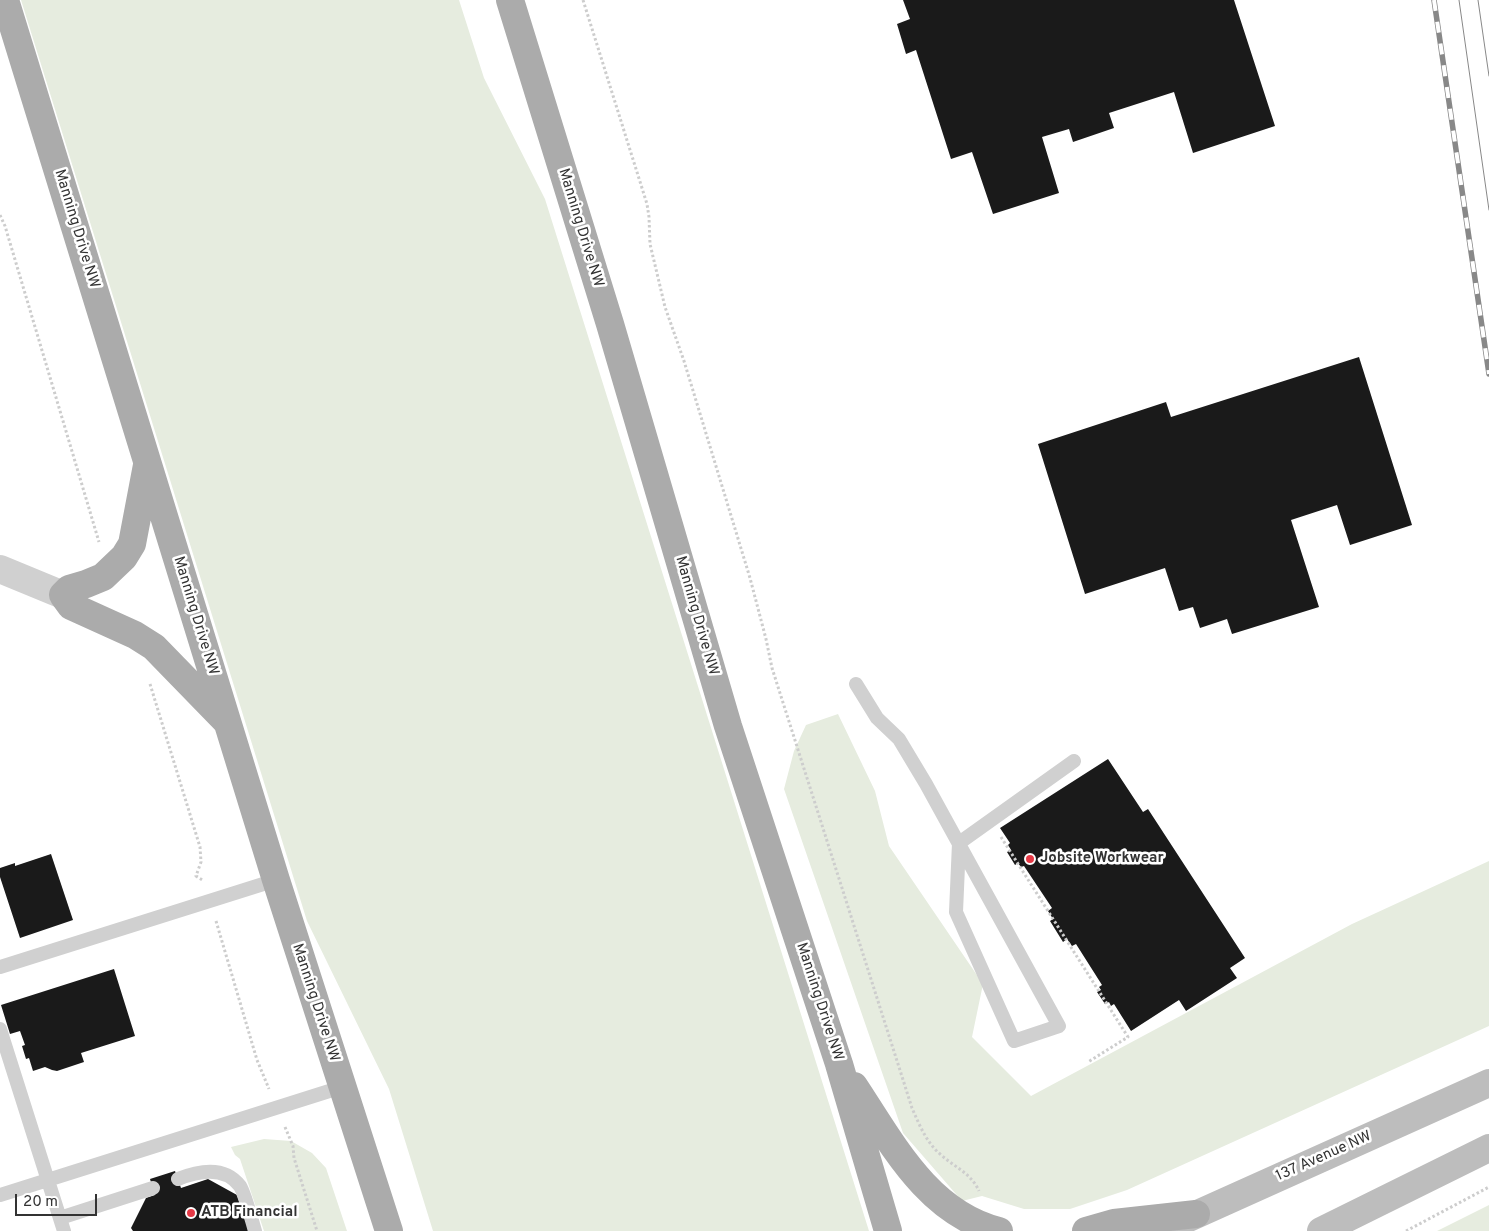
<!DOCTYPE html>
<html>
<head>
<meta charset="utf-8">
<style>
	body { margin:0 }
	#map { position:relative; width:1489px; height:1231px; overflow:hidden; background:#fff; font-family:Overpass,sans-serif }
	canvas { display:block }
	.scale { position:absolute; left:15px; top:1194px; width:82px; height:22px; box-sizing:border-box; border:2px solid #333; border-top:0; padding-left:6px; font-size:15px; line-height:18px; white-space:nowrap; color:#333; -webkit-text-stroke:4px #fff; paint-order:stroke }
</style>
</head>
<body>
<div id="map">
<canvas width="1489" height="1231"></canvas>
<div class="scale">20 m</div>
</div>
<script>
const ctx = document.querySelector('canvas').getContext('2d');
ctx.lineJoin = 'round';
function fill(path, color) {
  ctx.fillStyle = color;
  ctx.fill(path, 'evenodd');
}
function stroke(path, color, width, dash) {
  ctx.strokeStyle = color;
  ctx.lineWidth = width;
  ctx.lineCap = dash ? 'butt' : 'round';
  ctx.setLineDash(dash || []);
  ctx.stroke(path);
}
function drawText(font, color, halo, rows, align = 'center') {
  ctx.font = font + ' Overpass,sans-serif';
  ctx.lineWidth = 5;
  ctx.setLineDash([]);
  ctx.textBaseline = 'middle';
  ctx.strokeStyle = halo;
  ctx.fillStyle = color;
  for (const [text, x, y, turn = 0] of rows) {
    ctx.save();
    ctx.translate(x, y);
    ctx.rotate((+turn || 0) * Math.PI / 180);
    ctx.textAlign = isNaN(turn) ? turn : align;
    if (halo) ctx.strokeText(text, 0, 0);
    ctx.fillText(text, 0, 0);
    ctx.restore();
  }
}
const green = new Path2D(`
	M21,0H459L484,78L545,199L869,1231H433L389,1089L307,921Z
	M838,714L875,791L889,846L983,984L972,1037L1031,1096L1352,924L1489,861V1026L1127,1190L1070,1209H1024L982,1196L962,1201L903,1133L784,789L794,751L806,725Z
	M264,1139L291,1141L312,1153L326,1168L347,1231H264L240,1159L235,1155L231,1147Z
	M1489,1205V1231H1437Z`);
const building = new Path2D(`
	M903,0H1234L1275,126L1193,153L1174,92L1109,113L1114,128L1073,142L1069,129L1042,137L1059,193L993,214L972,152L951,159L916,50L906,54L897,24L910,19Z
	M1359,357L1412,525L1350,545L1337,505L1291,520L1319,607L1232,634L1227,619L1200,628L1193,607L1179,611L1165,568L1085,594L1038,444L1166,402L1171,417Z
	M1108,759L1143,812L1148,809L1245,958L1230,968L1237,978L1186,1011L1179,1000L1131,1031L1114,1004L1111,1006L1109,1002L1105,1004L1097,992L1101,990L1099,987L1102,985L1076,944L1072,946L1067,939L1063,942L1050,921L1053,919L1048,911L1052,908L1024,866L1021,867L1018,863L1015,865L1007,852L1011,850L1008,845L1010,843L1000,828Z
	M51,854L73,920L20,938L0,877V868L15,863V866Z
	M114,969L135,1036L81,1053L84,1062L57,1071L52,1070L45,1067L33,1071L29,1058L26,1059L22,1046L25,1045L20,1031L10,1034L1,1005Z
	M175,1171L181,1188L208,1179L237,1195L249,1231H133L131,1228L146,1198L155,1195L150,1179Z`);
const path = new Path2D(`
	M583,0L647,204L649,217L650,244L665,307L684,361L750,578L766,639L772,668L912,1108C919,1124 926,1142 940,1154C954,1167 971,1173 979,1191
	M0,215L5,226L99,542
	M150,684L200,847L201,862L196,876L204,881
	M1001,837L1128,1037L1088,1062
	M216,921L257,1060L269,1089
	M285,1127L293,1146L294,1158L317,1231
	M1406,1231L1489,1187`);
const lane = new Path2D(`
	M856,684L877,718L899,739L926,784L1059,1026L1014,1041L956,912L959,843L1074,761
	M0,967L276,880
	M0,1029L64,1231
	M178,1179C198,1171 224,1165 240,1186C245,1194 252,1221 255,1231
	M0,1195L342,1087
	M60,1218L153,1188`);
const street = new Path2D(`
	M0,569L63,595`);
const secondary = new Path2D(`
	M1173,1225L1489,1083
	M1321,1231L1489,1148`);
const primary = new Path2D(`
	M5,0L276,880L389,1231
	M510,0L610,324L728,726L839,1064L888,1231
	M147,465L132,544L124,557L103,577L86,584L69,589L63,595L71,606L135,635L154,647L225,720
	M854,1086C892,1143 927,1213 999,1231
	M1086,1231L1114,1223L1196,1214`);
const tram = new Path2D(`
	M1459,0L1489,210
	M1478,0L1489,76`);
const rail = new Path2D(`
	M1434,0L1489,374`);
const markers = [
	[1030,859,5,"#e63946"],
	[191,1213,5,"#e63946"]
];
const streetNames = [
	["Manning Drive NW",580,228,73],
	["Manning Drive NW",76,229,73],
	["Manning Drive NW",195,616,73],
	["Manning Drive NW",696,616,74],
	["Manning Drive NW",819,1002,72],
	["Manning Drive NW",315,1003,72],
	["137 Avenue NW",1324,1157,-24]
];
const poiNames = [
	["Jobsite Workwear",1040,859],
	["ATB Financial",201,1213]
];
fill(green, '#e6ecdf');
fill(building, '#1a1a1a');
stroke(path, '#cdcdcd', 3, [2.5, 2.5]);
stroke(lane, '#d0d0d0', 14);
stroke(street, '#d0d0d0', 28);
stroke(secondary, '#bdbdbd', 28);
stroke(primary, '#ababab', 28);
stroke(tram, '#888', 1);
stroke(rail, '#888', 5.5);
stroke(rail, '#fff', 4, [11]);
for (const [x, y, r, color] of markers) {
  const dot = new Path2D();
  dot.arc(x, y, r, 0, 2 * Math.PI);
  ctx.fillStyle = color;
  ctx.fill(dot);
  stroke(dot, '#fff', 2);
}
drawText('15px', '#333', '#fff', streetNames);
drawText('bold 15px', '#333', '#fff', poiNames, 'left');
</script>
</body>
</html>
